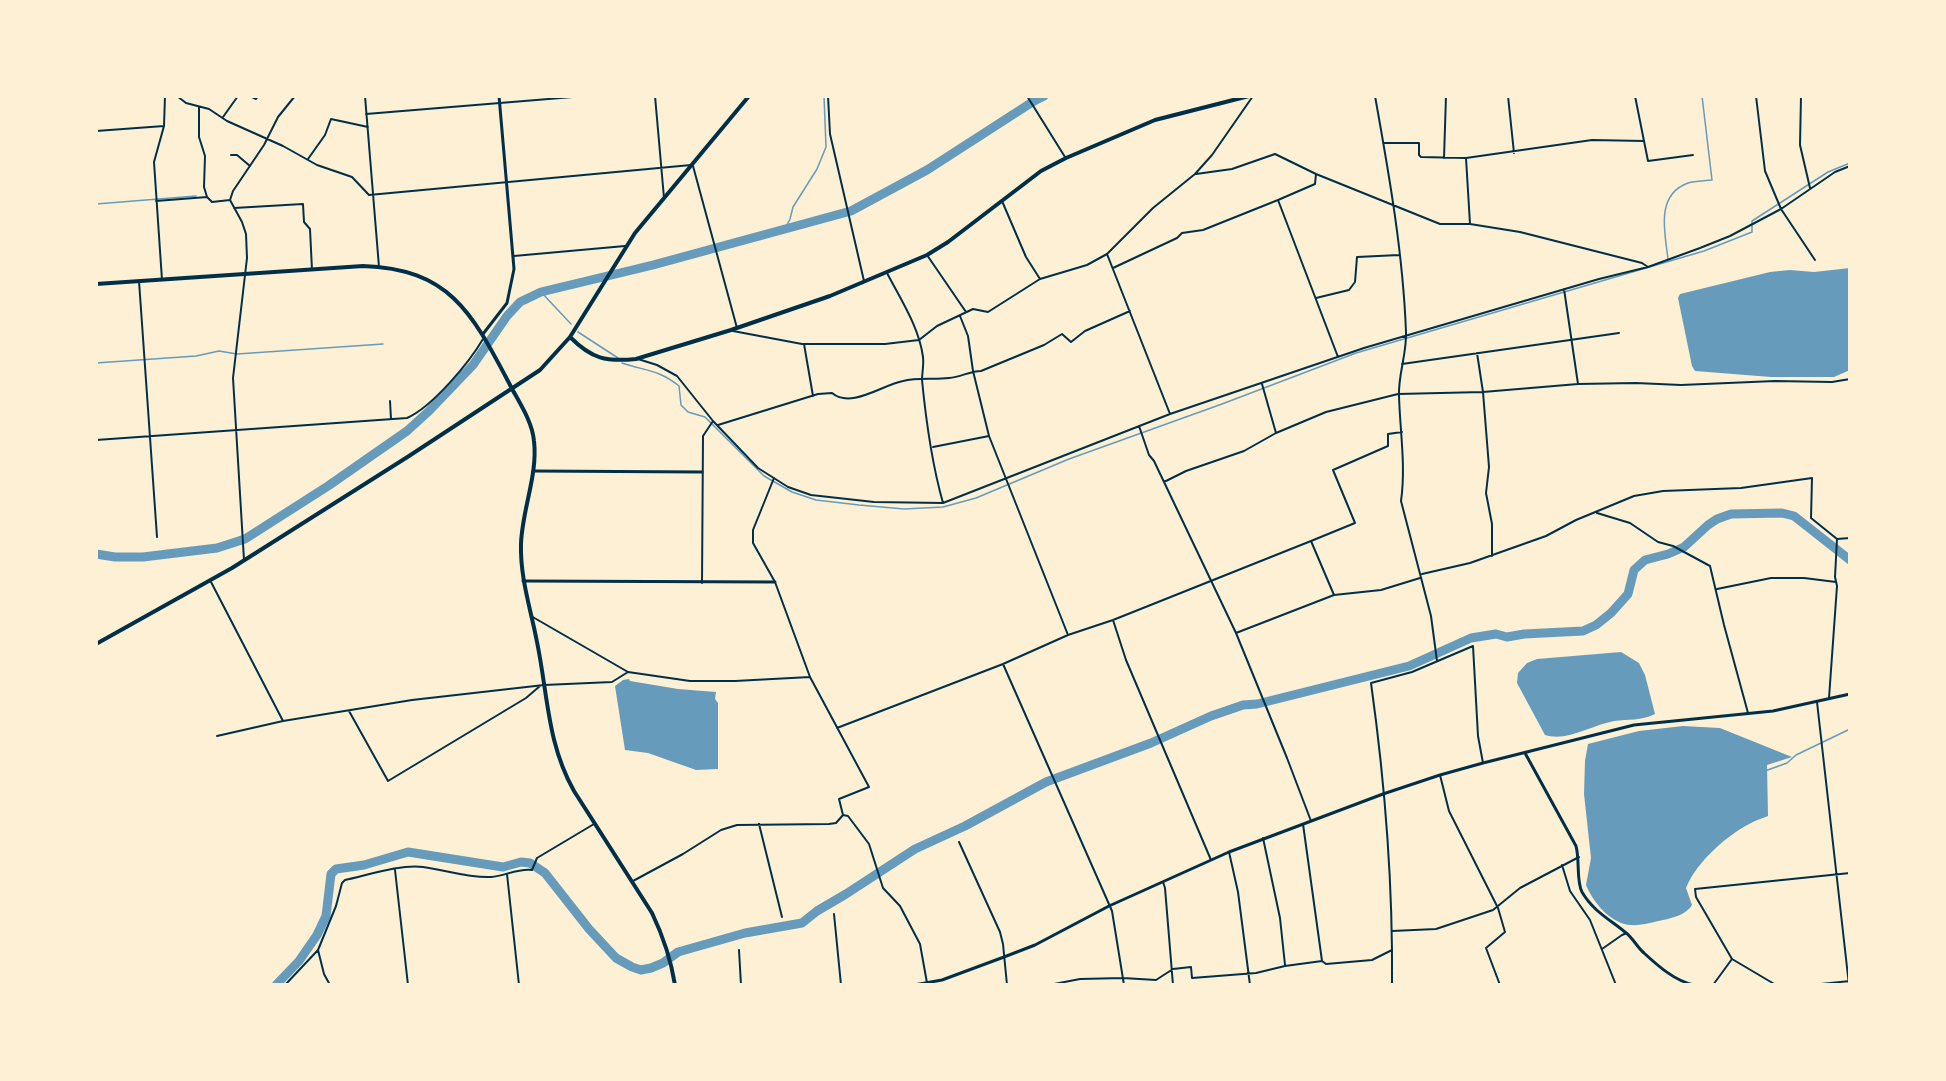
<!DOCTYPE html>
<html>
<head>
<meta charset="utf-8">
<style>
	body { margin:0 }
	#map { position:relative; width:1946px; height:1081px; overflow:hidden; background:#fdf0d5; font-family:"Nunito Sans",sans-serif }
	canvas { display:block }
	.frame { position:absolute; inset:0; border:98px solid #fdf0d5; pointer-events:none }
</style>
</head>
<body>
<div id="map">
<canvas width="1946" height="1081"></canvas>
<div class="frame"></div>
</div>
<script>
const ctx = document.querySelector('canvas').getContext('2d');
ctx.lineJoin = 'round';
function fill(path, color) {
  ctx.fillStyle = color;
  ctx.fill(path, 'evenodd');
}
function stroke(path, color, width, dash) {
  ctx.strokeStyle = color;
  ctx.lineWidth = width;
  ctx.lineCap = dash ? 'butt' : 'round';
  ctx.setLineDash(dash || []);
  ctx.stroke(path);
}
const water = new Path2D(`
	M1850,268V370L1834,377H1771L1695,371L1692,366L1678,298L1680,294L1770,272L1790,270L1814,272Z
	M1621,652L1639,663L1645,675L1655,714C1641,721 1628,719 1614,721C1592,725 1567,742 1545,735L1517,683L1518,673L1527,663L1537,659Z
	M629,679L630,681L678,689L716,692L715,699L718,703V769L696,770L648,753L625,750L615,686L623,680Z
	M1683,726L1720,728L1792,757L1767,765L1768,816C1764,818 1759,819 1755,821C1729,833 1697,861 1686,888L1692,905C1687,914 1673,918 1663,920C1653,922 1641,926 1630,925C1610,923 1593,902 1586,885L1591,858L1584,794L1585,761L1588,744L1639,731Z`);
const stream = new Path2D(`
	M96,204L196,196
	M785,229L790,219L793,207L817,169L826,147L824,96
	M1668,259C1665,233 1655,195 1688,183C1695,181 1704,181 1712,180L1702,96
	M541,292L571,324
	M578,332L618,358
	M96,363L196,356L219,351L237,354L383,344
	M622,363C645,371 658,369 679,386L681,405L688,412L705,417L764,476L792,492L816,500L859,505L904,509L943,507L976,498L1069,459L1222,404L1356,353L1704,251L1752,232V221L1828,172L1850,163
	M1765,771L1787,763L1796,755L1850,729`);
const river = new Path2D(`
	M96,554L115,557H143L217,548L245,539L328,486L407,431L429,411L473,365L507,316L520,302L541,292L653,265L851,211L927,170L1034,101L1044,96
	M276,985L299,961L317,935L326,916L331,874L336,869L364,865L408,852L503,867L521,862L530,863L545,873L589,929L616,958L632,967L641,970L651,968L663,963L678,952L745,933L802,923L817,911L846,894L915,849L965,826L1046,782L1151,743L1211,716L1243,705L1257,704L1409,666L1471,638L1496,634L1507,637L1524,634L1583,631L1596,625L1611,613L1628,594L1634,570L1645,560L1668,554L1684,547L1708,525L1717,519L1731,514L1782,513L1794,516L1850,560`);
const minor = new Path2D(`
	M177,96L186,103L209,109L227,121L283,146L317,165L352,177L369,195L691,165
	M250,96L256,99L258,96
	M365,96L379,267
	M655,96L664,198
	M828,96L830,134L864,281
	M1027,96L1065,157
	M1375,96C1389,174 1403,253 1406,332C1407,353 1398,375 1399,396C1400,431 1406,466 1401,501L1431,616L1437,661
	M1508,96L1514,153
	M1756,96L1765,171L1781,209L1815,260
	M1801,96L1800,145L1810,188
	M199,107V137L205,156L204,187L207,197
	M366,114L585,96
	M223,117L238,96
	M96,131L164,126
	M1644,141L1648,161L1693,155
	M1383,143H1419V155L1421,157L1466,158
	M231,155H237L250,166
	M1444,158L1446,96
	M308,159L325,135L331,119L368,127
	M693,166L737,328
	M1196,174L1232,169L1275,154L1316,174L1440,224H1470L1520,232L1642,263L1648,267
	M1278,200L1315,184L1316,174
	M156,201L207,197L212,202L230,200
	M1002,201L1026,257L1040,279
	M234,208L303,204L304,222L310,229L312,270
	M1470,224L1466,158L1592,140L1644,141L1635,96
	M1107,254L1170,414
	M927,255L966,312
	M514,256L625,246
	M1113,268L1177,238L1182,233L1203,230L1278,200L1338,357
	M887,273C901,300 919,327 923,357C924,365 922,373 922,380C926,421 932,464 943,503
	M162,280L154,162L164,126L165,96
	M139,281L157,537
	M1564,289L1578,384
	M1316,298L1349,290L1355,282L1357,257L1399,255
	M960,316L968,336L973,371L989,436L1068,635
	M733,331L802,344H885L919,340L937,326L973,309L988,312L1040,279L1087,265L1107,254L1153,208L1195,174L1212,155L1253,96
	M804,344L813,396
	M1477,353L1483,392L1489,467L1486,493L1492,524V556
	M638,359L657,365L677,376L713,421L758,468L788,487L811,495L874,502L943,503L1170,414L1364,348L1599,279L1648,267L1700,248L1730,236L1781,209L1835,172L1850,166
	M1402,364L1619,333
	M1262,384L1276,433
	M390,401L391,419
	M718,425L818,394L832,393C851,409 882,385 903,381C918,377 934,380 949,378C961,377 970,371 981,371L1044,345L1062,334L1071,342L1085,331L1130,311
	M1139,426L1149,455L1154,461L1236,633L1287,758L1311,821
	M96,440L407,418C432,407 469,363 483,339
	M933,447L989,436
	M774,478L753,530V543L775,582L810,677L869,787L839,799L843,815L848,816L869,844L883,888L900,906L920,944L927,983
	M1164,482L1186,471L1244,451L1276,433L1326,412L1398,394L1483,392L1578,384L1636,383L1681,385L1775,381L1832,382L1850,379
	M1597,513L1630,523L1658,542L1673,546L1710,566L1724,625L1748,713
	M1311,541L1355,523L1333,470L1388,446V434L1402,432
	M244,560L233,378L247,258L246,234L242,222L230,200L233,191L264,145L278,117L295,96
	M1422,574L1470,563L1546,536L1576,520L1634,496L1663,491L1741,488L1812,478L1811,518L1837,539L1850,538
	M210,580L283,721
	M702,583L703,436L713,421
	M1717,589L1771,578H1804L1836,582
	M531,616L628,672L690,681H735L810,677
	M1113,620L1126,660L1211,860
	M1236,633L1334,595L1381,590L1420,578
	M1003,664L1112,911L1124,985
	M1829,698L1837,586L1835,577L1837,539
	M1817,702L1849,985
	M349,711L388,781L526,698L540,686
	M837,728L1003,664L1068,635L1113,620L1311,541L1334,595
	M217,736L283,721L412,700L544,685L612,682L628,672
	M1440,775L1449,811L1498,908L1505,932L1486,948L1500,985
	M759,824L782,917
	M1303,824L1322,961
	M1263,838L1280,918L1285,965
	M959,842L1000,932L1003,944L1007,985
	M1229,852L1238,892L1250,985
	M1562,865L1570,891L1590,920L1616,985
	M395,870L408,985
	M507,874L519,985
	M633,881L683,854L721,830L737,825L829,824L836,823L843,815
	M1163,882L1165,888L1173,985
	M834,914L841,985
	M1392,931L1436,929L1493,910L1520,888L1579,857
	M1602,949L1622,935L1627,933
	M318,950L324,974L330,985
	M739,950L741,985
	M1732,959L1696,897L1695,889L1850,873
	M285,985L318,950L336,906L342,883L345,880C368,875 401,864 423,867C446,870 467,878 491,877C505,876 518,868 532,870L537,858L594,824
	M1049,985L1080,979L1123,978L1156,980L1173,969L1191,967L1192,978L1256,973L1285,966L1322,961L1326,964L1372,960L1392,950
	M1392,985C1393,884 1385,783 1371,683L1412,672L1473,646L1478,736L1483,763
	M1713,985L1732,959L1776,985
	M1811,985L1850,981`);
const tertiary = new Path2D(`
	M483,334L507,303L514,269L499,96
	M533,471L702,472
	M523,581L775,582
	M1525,753L1576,846C1580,860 1576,881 1582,892C1593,911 1609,919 1625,932C1633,938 1637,947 1644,953C1658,966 1675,981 1694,985
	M914,985L942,980L1004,957L1035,945L1109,906L1229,852L1383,794L1440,775L1483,763L1634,725L1773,711L1850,694`);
const secondary = new Path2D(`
	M96,284L363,266C450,269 472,313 509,383C518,401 532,420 534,441C538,475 522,510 521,544C520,578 531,610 537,642C548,695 547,743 574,791L652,913C663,936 671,960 675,985
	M570,337C592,359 606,362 636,359L731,330L830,296L927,255L948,242L1041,171L1066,158L1155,120L1249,96
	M96,644L232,568L409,456L540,370L570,337L635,233L749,96`);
fill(water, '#669bbc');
stroke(stream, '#669bbc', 1.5);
stroke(river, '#669bbc', 9);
stroke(minor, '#003049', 2);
stroke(tertiary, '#003049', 3);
stroke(secondary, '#003049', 4);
</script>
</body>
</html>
